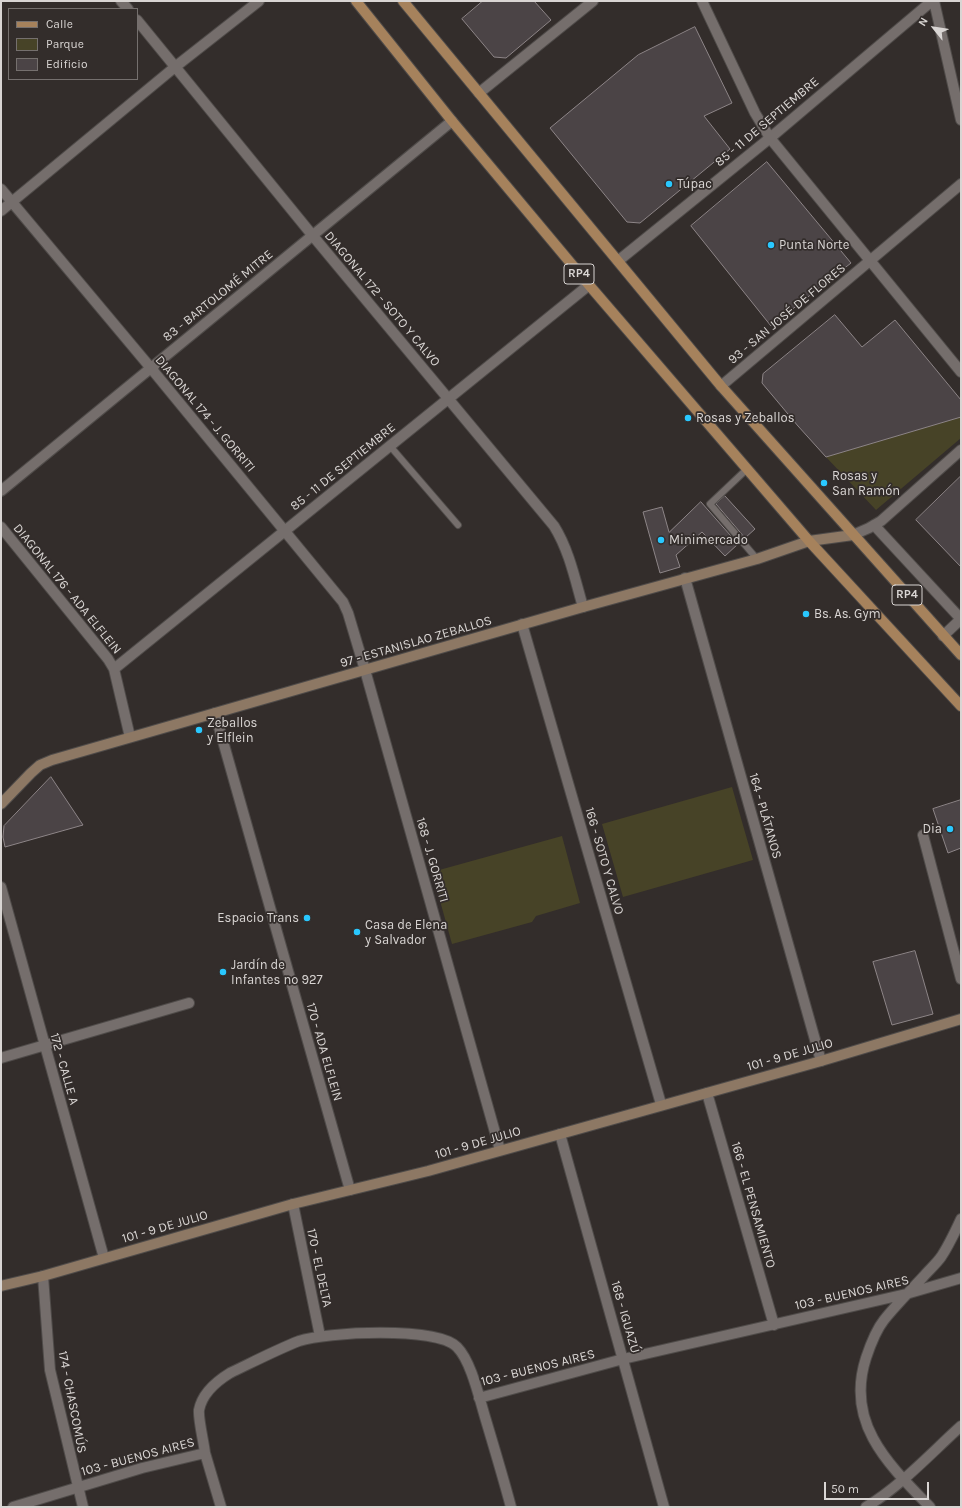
<!DOCTYPE html>
<html>
<head>
<meta charset="utf-8">
<style>
	body { margin:0 }
	#map { position:relative; width:962px; height:1508px; overflow:hidden; background:#332d2b; font-family:Karla,sans-serif }
	canvas { display:block }
	.frame { position:absolute; inset:0; border:2px solid #d9d5d3; pointer-events:none }
	.legend { position:absolute; left:8px; top:8px; width:130px; height:72px; box-sizing:border-box; background:#332d2b; border:1px solid #75706e; margin:0; padding:5px 7px; list-style:none; font-size:12px; color:#d9d5d3 }
	.legend li { display:flex; align-items:center; gap:8px; height:20px }
	.legend b { width:20px; border:1px solid #75706e }
	.north { position:absolute; left:914px; top:8px; width:40px; height:40px; -webkit-text-stroke:3px #332d2b; paint-order:stroke; rotate:300deg; font-size:11px; font-weight:700; line-height:16px; text-align:center; color:#d9d5d3 }
	.north::after { content:''; display:block; margin:auto; width:14px; height:18px; background:#d9d5d3; clip-path:polygon(50% 0,100% 100%,50% 72%,0 100%) }
	.scale { position:absolute; left:824px; top:1482px; width:105px; height:18px; box-sizing:border-box; border:2px solid #d9d5d3; border-top:0; padding-left:5px; font-size:12px; line-height:14px; white-space:nowrap; color:#d9d5d3; -webkit-text-stroke:3px #332d2b; paint-order:stroke }
</style>
</head>
<body>
<div id="map">
<canvas width="962" height="1508"></canvas>
<div class="frame"></div>
<ul class="legend">
<li><b style="height:5px;background:#a6825c"></b>Calle</li>
<li><b style="height:11px;background:#474327"></b>Parque</li>
<li><b style="height:11px;background:#4b4446"></b>Edificio</li>
</ul>
<div class="north">N</div>
<div class="scale">50 m</div>
</div>
<script>
const ctx = document.querySelector('canvas').getContext('2d');
ctx.lineJoin = 'round';
function fill(path, color) {
  ctx.fillStyle = color;
  ctx.fill(path, 'evenodd');
}
function stroke(path, color, width, dash) {
  ctx.strokeStyle = color;
  ctx.lineWidth = width;
  ctx.lineCap = dash ? 'butt' : 'round';
  ctx.setLineDash(dash || []);
  ctx.stroke(path);
}
function drawText(font, color, halo, rows, align = 'center') {
  ctx.font = font + ' Karla,sans-serif';
  ctx.lineWidth = 3.5;
  ctx.setLineDash([]);
  ctx.textBaseline = 'middle';
  ctx.strokeStyle = halo;
  ctx.fillStyle = color;
  for (const [text, x, y, turn = 0] of rows) {
    ctx.save();
    ctx.translate(x, y);
    ctx.rotate((+turn || 0) * Math.PI / 180);
    ctx.textAlign = isNaN(turn) ? turn : align;
    if (halo) ctx.strokeText(text, 0, 0);
    ctx.fillText(text, 0, 0);
    ctx.restore();
  }
}
const green = new Path2D(`
	M961,417V438L876,510L826,457Z
	M732,787L753,860L623,897L602,824Z
	M562,836L580,903L536,916L532,922L452,944L432,872Z`);
const building = new Path2D(`
	M483,1H534L551,20L506,58L494,57L462,19Z
	M695,27L732,103L704,116L730,149L640,223L627,222L550,128L638,55Z
	M767,162L851,263L771,326L691,226Z
	M835,315L862,347L895,320L961,400V417L826,457L798,426L762,383L763,374Z
	M961,476V567L916,520Z
	M725,496L755,529L745,538L716,504Z
	M701,502L738,544L725,556L702,532L676,555L680,567L660,573L643,512L662,507L669,532Z
	M51,777L83,825L5,847L3,837L4,826Z
	M961,800V848L948,853L933,809Z
	M915,951L933,1014L892,1025L873,962Z`);
const lane = new Path2D(`
	M390,446L458,525
	M747,469L710,504L757,559`);
const street = new Path2D(`
	M121,1L128,9
	M702,1L755,113L770,138L961,372
	M934,1L961,120
	M137,20L313,236L554,526C569,550 575,579 583,607
	M479,93L593,1
	M1,189L150,367L343,602L348,613L365,670L500,1150
	M1,211L175,67L259,1
	M618,261L770,138L932,1
	M721,386L961,184
	M1,491C151,367 302,245 452,121
	M874,525L961,619
	M1,527L108,659L114,669L130,737
	M853,535L869,528L881,521L961,450
	M685,578L821,1061
	M522,624L661,1104
	M943,636L961,619
	M114,669L589,285
	M215,713L350,1190
	M923,835L961,979
	M1,887L104,1258
	M1,1058L189,1003
	M707,1093L774,1325
	M560,1134L664,1507
	M293,1204L320,1336
	M43,1276L50,1370L83,1507
	M479,1398L623,1359L906,1294L961,1278
	M205,1453L221,1507
	M13,1507L142,1468L205,1453C204,1443 198,1419 199,1410C202,1394 217,1381 230,1373C253,1362 276,1350 299,1341C326,1332 436,1326 457,1347C471,1361 479,1397 485,1417C494,1447 503,1477 511,1507
	M866,1507C901,1486 931,1453 961,1426
	M930,1507C888,1464 845,1423 866,1358C870,1346 876,1330 884,1320C896,1305 910,1291 923,1277C929,1270 936,1264 941,1257C949,1245 955,1232 961,1219`);
const secondary = new Path2D(`
	M1,804L31,773L40,765L52,760L583,607L757,559L809,541L853,535
	M1,1286L43,1276L293,1204L428,1171L821,1061L961,1019`);
const primary = new Path2D(`
	M356,1L452,121L589,285L809,541L961,706
	M403,1L721,386L961,655`);
const markers = [
	[669,184,4,"#29c8ff"],
	[771,245,4,"#29c8ff"],
	[688,418,4,"#29c8ff"],
	[824,483,4,"#29c8ff"],
	[661,540,4,"#29c8ff"],
	[806,614,4,"#29c8ff"],
	[199,730,4,"#29c8ff"],
	[950,829,4,"#29c8ff"],
	[307,918,4,"#29c8ff"],
	[357,932,4,"#29c8ff"],
	[223,972,4,"#29c8ff"]
];
const shields = [
	[579,274,30],
	[907,595,30]
];
const shieldNames = [
	["RP4",579,274],
	["RP4",907,595]
];
const streetNames = [
	["85 - 11 DE SEPTIEMBRE",767,122,-40],
	["83 - BARTOLOMÉ MITRE",218,296,-39],
	["DIAGONAL 172 - SOTO Y CALVO",382,299,50],
	["93 - SAN JOSÉ DE FLORES",787,314,-40],
	["DIAGONAL 174 - J. GORRITI",205,414,50],
	["85 - 11 DE SEPTIEMBRE",343,467,-39],
	["DIAGONAL 176 - ADA ELFLEIN",67,589,51],
	["97 - ESTANISLAO ZEBALLOS",416,642,-16],
	["164 - PLÁTANOS",765,816,74],
	["168 - J. GORRITI",432,860,74],
	["166 - SOTO Y CALVO",604,861,74],
	["170 - ADA ELFLEIN",324,1052,74],
	["101 - 9 DE JULIO",790,1055,-16],
	["172 - CALLE A",64,1069,74],
	["101 - 9 DE JULIO",478,1143,-16],
	["166 - EL PENSAMIENTO",753,1205,74],
	["101 - 9 DE JULIO",165,1227,-16],
	["170 - EL DELTA",319,1268,78],
	["103 - BUENOS AIRES",852,1293,-13],
	["168 - IGUAZÚ",625,1317,74],
	["103 - BUENOS AIRES",538,1368,-14],
	["174 - CHASCOMÚS",72,1402,79],
	["103 - BUENOS AIRES",138,1457,-15]
];
const poiNames = [
	["Túpac",677,184],
	["Punta Norte",779,245],
	["Rosas y Zeballos",696,418],
	["Rosas y",832,476],
	["San Ramón",832,491],
	["Minimercado",669,540],
	["Bs. As. Gym",814,614],
	["Zeballos",207,723],
	["y Elflein",207,738],
	["Dia",942,829,"right"],
	["Espacio Trans",299,918,"right"],
	["Casa de Elena",365,925],
	["y Salvador",365,940],
	["Jardín de",231,965],
	["Infantes nº 927",231,980]
];
fill(green, '#474327');
fill(building, '#4b4446');
stroke(building, '#8d8587', 1);
stroke(lane, '#4f4b49', 8);
stroke(street, '#4f4b49', 12);
stroke(secondary, '#4f4b49', 12);
stroke(primary, '#4f4b49', 12);
stroke(lane, '#756e6c', 6);
stroke(street, '#756e6c', 10);
stroke(secondary, '#8d7864', 10);
stroke(primary, '#a6825c', 10);
for (const [x, y, r, color] of markers) {
  const dot = new Path2D();
  dot.arc(x, y, r, 0, 2 * Math.PI);
  ctx.fillStyle = color;
  ctx.fill(dot);
  stroke(dot, '#332d2b', 1.5);
}
for (const [x, y, w] of shields) {
  const box = new Path2D();
  box.roundRect(x - w / 2, y - 10, w, 20, 3);
  ctx.fillStyle = '#332d2b';
  ctx.fill(box);
  stroke(box, '#d9d5d3', 1);
}
drawText('bold 12px', '#d9d5d3', null, shieldNames);
drawText('13px', '#d9d5d3', '#332d2b', streetNames);
drawText('13px', '#d9d5d3', '#332d2b', poiNames, 'left');
</script>
</body>
</html>
